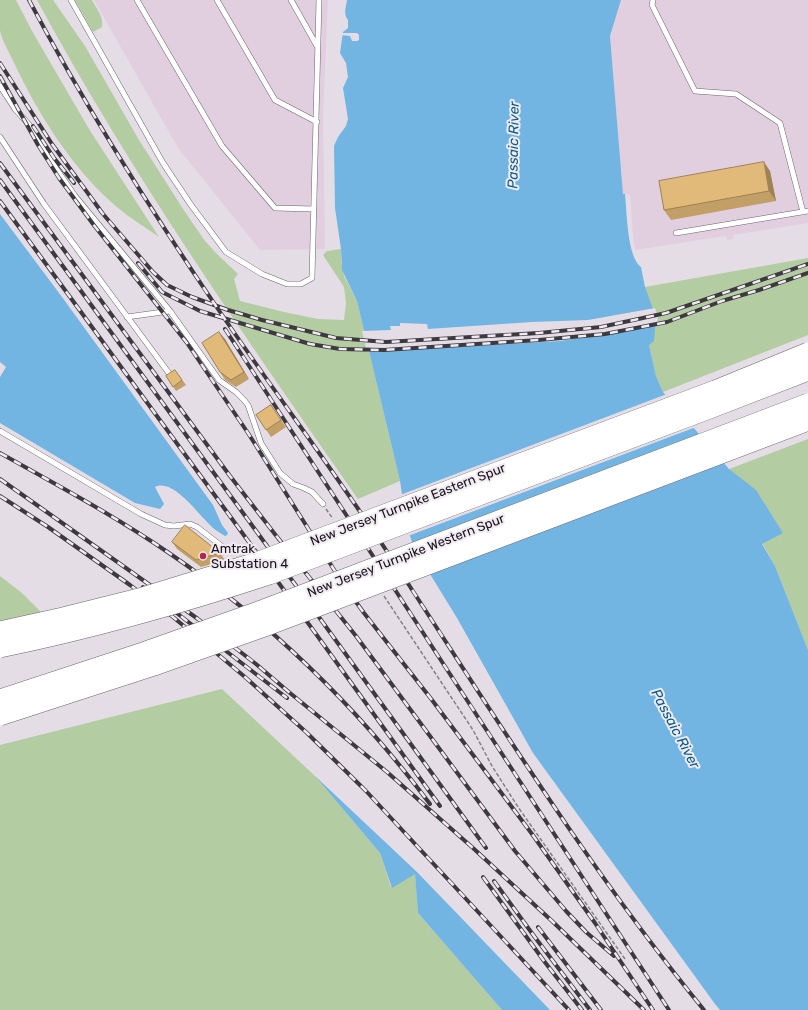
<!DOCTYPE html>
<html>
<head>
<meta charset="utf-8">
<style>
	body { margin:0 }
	canvas { display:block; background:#e4dde6 }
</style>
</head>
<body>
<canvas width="808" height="1010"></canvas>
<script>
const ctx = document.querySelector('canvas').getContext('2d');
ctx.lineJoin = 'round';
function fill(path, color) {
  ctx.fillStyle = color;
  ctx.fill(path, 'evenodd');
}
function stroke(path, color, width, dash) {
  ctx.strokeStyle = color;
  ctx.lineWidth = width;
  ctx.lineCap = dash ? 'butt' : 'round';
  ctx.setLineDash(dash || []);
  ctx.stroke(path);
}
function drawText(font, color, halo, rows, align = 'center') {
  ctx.font = font + ' Rubik,sans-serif';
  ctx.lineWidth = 4;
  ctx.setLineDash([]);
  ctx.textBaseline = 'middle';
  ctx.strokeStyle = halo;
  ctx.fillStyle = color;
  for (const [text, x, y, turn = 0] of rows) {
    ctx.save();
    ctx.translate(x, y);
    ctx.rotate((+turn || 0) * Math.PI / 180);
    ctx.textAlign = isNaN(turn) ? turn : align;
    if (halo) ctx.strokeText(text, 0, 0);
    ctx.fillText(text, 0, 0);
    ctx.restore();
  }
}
const industrial = new Path2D(`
	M94,0H328L323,116L325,249L260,250L178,148Z
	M621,0H808V223L733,235V239L727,240L726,236L635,250L633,237L630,195L623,194L610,36Z`);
const green = new Path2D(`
	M0,0H16L32,31L89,129L159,237C142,225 125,215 110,201C71,166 38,113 16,67C12,57 1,40 0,30C0,21 0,10 0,0Z
	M37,0H53L85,46L139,140L185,212L205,241L217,254L238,274L234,279L240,301L284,312L318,319L344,320L346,303L344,287L323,255L327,251L341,249V261L344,276L357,301L400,481L358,499C245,337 131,174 37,0Z
	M75,0H92C96,8 104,17 102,27L93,32Z
	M808,258V335L663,392L656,376L649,345L645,287Z
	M808,439V650L775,566L762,543L783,533L729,469Z
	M0,576L22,593L41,612L0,621Z
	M222,689L315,776L380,853L391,887L415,873L418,913L502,1010H0V745Z`);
const water = new Path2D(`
	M347,0H621L610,36L623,194H625C627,212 627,257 641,267L645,287L656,317L654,341L649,345L656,376L663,392L729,469L756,490L783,533L762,544L775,566L808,650V1010H720L715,1004L533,753L457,618L414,548L407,527L400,481L357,301L342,270L341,249L335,208L334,146L338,137L346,126L348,119L343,88L348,77L346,63L340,53L343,32L348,28V20C343,14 346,7 347,0Z
	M0,214L62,297L213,505L222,525L228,533L227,535L225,536C222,534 220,533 217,531C202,521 175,477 155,487L164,504L160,509L135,503L0,423V377L6,367L0,362Z
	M315,776L417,872L550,1010H502L418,913L415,874L392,888L380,853Z`);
const pier = new Path2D(`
	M341,33H357L359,35V40L357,41H352L350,36L341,35Z
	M655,308L658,317L657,325L637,329L560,341L367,352L362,331L391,330L390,326H400V323L427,324L428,329L532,322L588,320Z
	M667,394L696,427L408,536L405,528L400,495Z`);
const path = new Path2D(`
	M326,509L333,519
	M384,596L473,730L492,766L518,807L625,959`);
const service = new Path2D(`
	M71,0L163,163L191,205L226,252L262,274L287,284H301L312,278L319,0
	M137,0L222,146L275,208L314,209
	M217,0L275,100L317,122
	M291,0L317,46
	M653,0L652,5L695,91L736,94L780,123L803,212
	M0,86L15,109L31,127L57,170L75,196L170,311
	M0,137L44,204L171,376
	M676,233L808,211
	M127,317L170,311L219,380L236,392L244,400L248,405L261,443L280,473L293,484L304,488L312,492L323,504
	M0,431L141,514L165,525L174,526L190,524L197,527L228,551`);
const rail = new Path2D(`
	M29,0C86,108 152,212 220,312C275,393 334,471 388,553C490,708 586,866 704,1010
	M0,63L52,144L103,214L153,272L167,285L192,297L228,310L262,320L336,338L386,342L539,333L601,327L666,313L808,264
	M0,76L38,145L59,178L93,224L187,343L248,433L343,584L364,613L432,700L532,834L595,923L653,1010
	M33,126L54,158L74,183
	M0,163L230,476L274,533L356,636L515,851L566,911L586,932L614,956
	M0,180L316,613L486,848
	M0,201L316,634L440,806
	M138,263L162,292L200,311L310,344L340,349L384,350L539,340L605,334L667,322L722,301L759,290L808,273
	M225,329L669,1010
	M0,453C57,485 115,516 169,553C269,621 357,707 430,804
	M0,479L198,619L256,664L290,693L387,772L473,848L552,921L644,1010
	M0,496L48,527L130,585L173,617L245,677L306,732L366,791L569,1010
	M143,587L287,698
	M483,877L544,961L582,1010
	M494,881L534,936L590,1010
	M538,927L601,1010`);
const motorwayBridge = new Path2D(`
	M0,631L63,617L139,598L259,561L715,390L808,352
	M0,648C92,629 181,604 269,575L707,410L808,371
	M0,699L143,652L256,612L808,403
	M0,716L154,666L267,626L808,421`);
const wall = new Path2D(`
	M770,171L776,201L671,220L664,210Z
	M219,332L249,379L236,387L225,380L220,372Z
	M175,370L186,385L176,391L166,376Z
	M271,405L286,427L271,437L256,415Z
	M172,542L220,553L225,560L201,567L177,549Z`);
const shadedWall = new Path2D(`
	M764,162L770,171L776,201L769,191Z
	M219,332L225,339L249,379L244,372Z`);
const building = new Path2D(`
	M764,162L769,191L664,210L659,181Z
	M219,332L244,372L231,380L220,372L202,343Z
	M175,370L182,380L173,387L166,376Z
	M271,405L281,420L266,430L256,415Z
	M185,525L220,553L196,560L172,542Z`);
const markers = [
	[203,556,4,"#b6254b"]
];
const streetNames = [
	["New Jersey Turnpike Eastern Spur",408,505,-21],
	["New Jersey Turnpike Western Spur",406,556,-21]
];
const poiNames = [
	["Amtrak",211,549],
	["Substation 4",211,564]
];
const waterNames = [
	["Passaic River",514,145,-89],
	["Passaic River",675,729,62]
];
fill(industrial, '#e1cfe0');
fill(green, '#b3cca2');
fill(water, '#72b5e3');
fill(pier, '#e4dde6');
stroke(service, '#6b656d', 6);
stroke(path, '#858087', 1.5, [4, 2]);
stroke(service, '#fff', 5);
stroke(rail, '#3d3a3f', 4);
stroke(rail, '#f1eaf3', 2.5, [8]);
stroke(motorwayBridge, '#6b656d', 20, []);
stroke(motorwayBridge, '#fff', 19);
fill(wall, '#c29f67');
fill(shadedWall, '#9e8254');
fill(building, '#e1b978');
stroke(building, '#9e8254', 1);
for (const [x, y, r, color] of markers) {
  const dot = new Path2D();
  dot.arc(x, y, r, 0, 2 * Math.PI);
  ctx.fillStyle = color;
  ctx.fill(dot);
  stroke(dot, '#f1eaf3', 1.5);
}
drawText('13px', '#161317', '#f1eaf3', streetNames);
drawText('13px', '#161317', '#f1eaf3', poiNames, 'left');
drawText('italic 14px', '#055b86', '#f1eaf3', waterNames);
</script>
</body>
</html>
